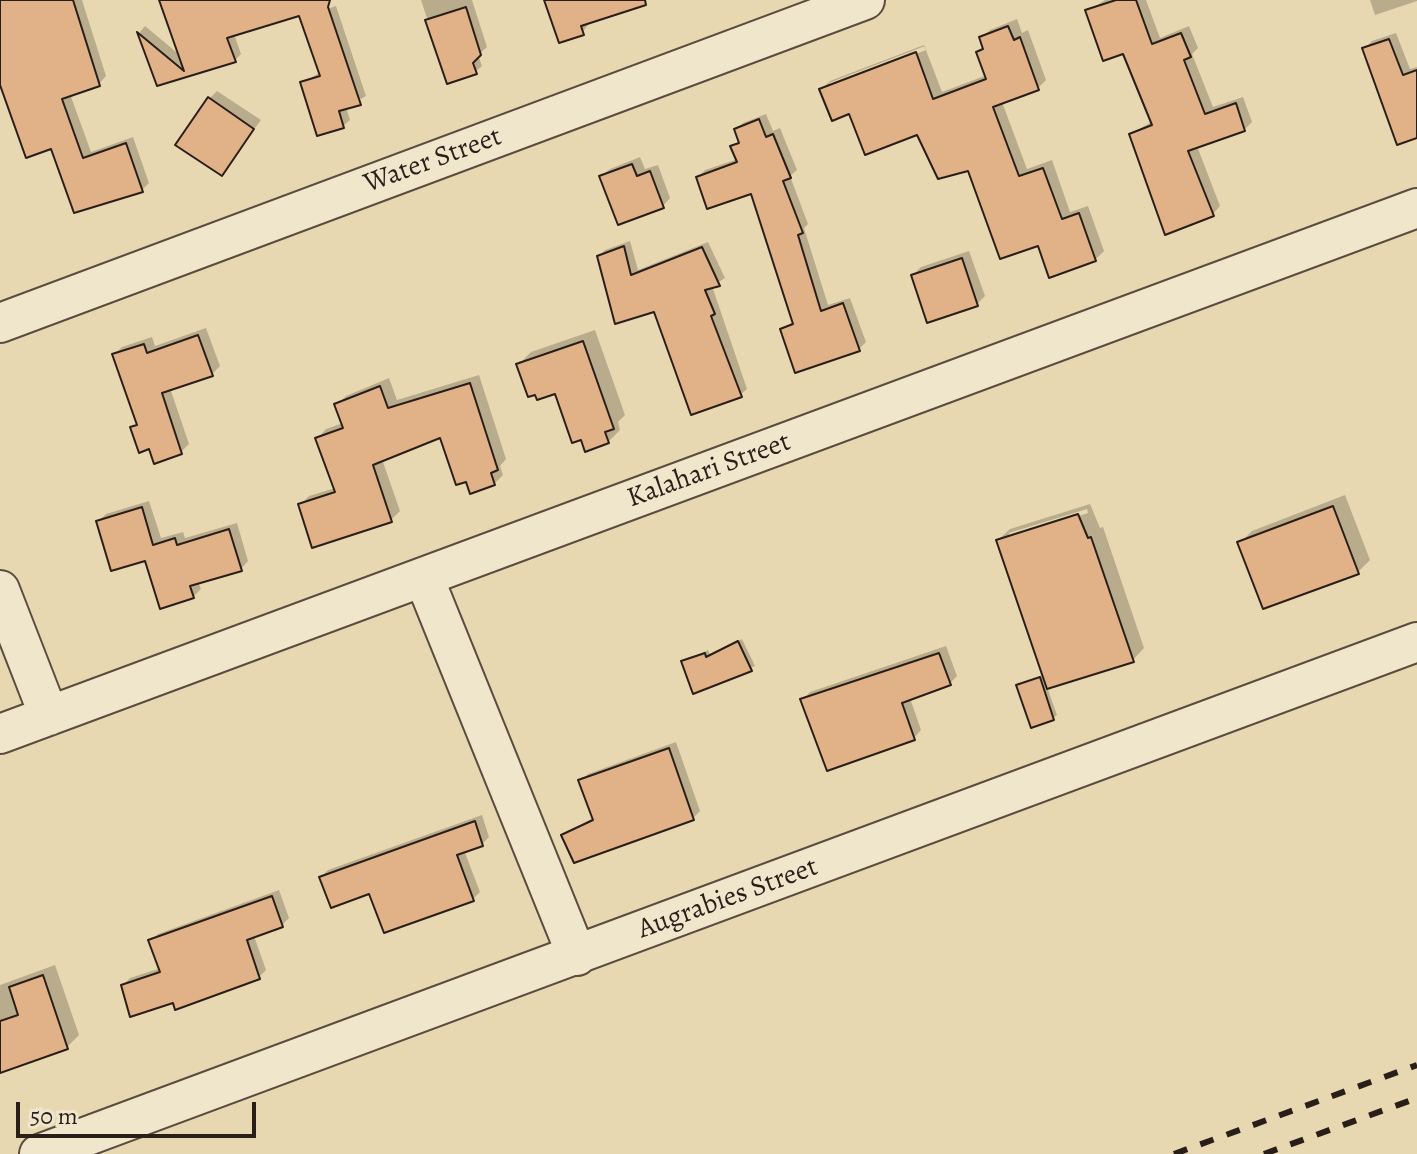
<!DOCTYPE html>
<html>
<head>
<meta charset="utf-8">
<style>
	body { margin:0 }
	#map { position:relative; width:1417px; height:1154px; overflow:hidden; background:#e8d8b1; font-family:Alegreya,serif }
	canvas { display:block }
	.scale { position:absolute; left:16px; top:1102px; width:240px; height:36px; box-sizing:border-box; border:4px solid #2a1e19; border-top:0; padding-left:10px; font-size:24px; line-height:28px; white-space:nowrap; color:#2a1e19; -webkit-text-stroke:6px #f0e6cc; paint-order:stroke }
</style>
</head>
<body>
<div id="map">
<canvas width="1417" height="1154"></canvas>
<div class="scale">50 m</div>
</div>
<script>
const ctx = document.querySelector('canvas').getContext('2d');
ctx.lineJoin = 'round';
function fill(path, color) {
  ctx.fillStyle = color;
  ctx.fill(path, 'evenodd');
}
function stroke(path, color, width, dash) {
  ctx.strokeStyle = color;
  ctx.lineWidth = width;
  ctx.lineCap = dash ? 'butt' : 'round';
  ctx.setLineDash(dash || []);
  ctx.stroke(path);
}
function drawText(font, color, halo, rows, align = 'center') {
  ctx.font = font + ' Alegreya,serif';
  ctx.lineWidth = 8;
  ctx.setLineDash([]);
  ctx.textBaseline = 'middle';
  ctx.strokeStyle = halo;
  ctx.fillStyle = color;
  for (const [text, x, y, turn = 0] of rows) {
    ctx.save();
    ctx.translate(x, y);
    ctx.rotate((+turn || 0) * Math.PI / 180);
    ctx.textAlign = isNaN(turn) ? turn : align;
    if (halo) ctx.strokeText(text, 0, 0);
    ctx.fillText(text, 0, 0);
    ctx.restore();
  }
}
const shadow = new Path2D(`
	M0,0H82L106,76L99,84L70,94L91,152L133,137L149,183L142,190L52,147L0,82Z
	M161,0H325L234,34L241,54L235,60L158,84L140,32L145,26L181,56Z
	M421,0H472L487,47L478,55L482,66L475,72L448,82Z
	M546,0H606L582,33Z
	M1105,0H1146L1160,38L1189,26L1198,48L1192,54L1213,107L1243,97L1252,122L1244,130L1197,146L1220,206L1213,214L1131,134L1153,121L1124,52L1088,11Z
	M1370,0H1417V1L1375,15Z
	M336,6L366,96L346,107L350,120L343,126L302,83L321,72L310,15Z
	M1017,19L1022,33L1028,30L1046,80L1038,88L1002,102L1027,169L1052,160L1070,212L1088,206L1104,251L1095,260L1039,243L969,168L918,132L850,112L822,89L830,81L924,45L942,92L987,75L978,52L984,46L981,38L990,30ZM925,46L926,50L829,87V83Z
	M1396,33L1410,69L1417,67V135L1365,48L1372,41Z
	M217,91L261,120L222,173L209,99Z
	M766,114L773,131L780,128L797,170L790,176L808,224L804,228L828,305L850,298L866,342L859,349L782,329L794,321L752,191L698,177L705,170L738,159L733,147L740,140L736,130L743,123Z
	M640,157L645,169L658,165L670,198L663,206L602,176L610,169Z
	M630,241L638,270L708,242L725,278L712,286L747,389L740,395L599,256L605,250Z
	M969,251L985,296L977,304L913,275L921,267Z
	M206,328L220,366L212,374L170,388L189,444L181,452L150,447L132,428L138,422L114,355L122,347L152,337L155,346Z
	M595,330L625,415L618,422L620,430L608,442L556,392L519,364L531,352Z
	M479,375L506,459L500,466L503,475L494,484L467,480L441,436L382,459L400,511L391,520L300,505L309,496L335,488L318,438L326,429L343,423L337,405L346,396L389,378L397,400Z
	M1345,495L1370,560L1358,572L1240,543L1252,531Z
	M149,501L161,538L183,532L185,538L237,523L248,561L241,569L198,582L201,589L193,597L98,522L106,514Z
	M1090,504L1100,528L1103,527L1144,648L1133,660L1047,687L1057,715L1053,718L1018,686L1044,675L998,540L1010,529ZM1087,509L1088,513L1009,538V533Z
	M742,639L755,666L694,692L683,662L708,650L710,655Z
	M946,646L957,676L950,683L910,698L921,730L914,738L803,700L810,692Z
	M676,742L700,811L693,818L563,836L594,817L581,781L588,774Z
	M482,815L489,837L482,844L464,850L480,892L473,899L370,891L321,877L328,870Z
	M279,890L289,918L282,925L254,936L266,970L259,977L174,1001L123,985L130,978L161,968L151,941L158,934Z
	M55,965L79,1035L67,1047L0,1071V985Z`);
const building = new Path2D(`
	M0,0H73L100,86L62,99L83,158L126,143L143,192L74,213L51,149L26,158L0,85Z
	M159,0H330L328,7L361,105L339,111L344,128L317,136L300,82L320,76L299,16L227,38L236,62L157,86L137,32L184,71Z
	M544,0H645L646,5L581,26L584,35L559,43Z
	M1116,0H1136L1152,44L1181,33L1191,57L1184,60L1205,114L1236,103L1245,131L1188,151L1214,216L1165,235L1129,134L1152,125L1123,54L1103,61L1085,10Z
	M466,7L481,55L473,63L477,74L447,84L425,20Z
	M1008,26L1014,40L1020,37L1039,90L993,107L1019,176L1043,168L1062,219L1079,213L1096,261L1049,278L1038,246L1000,259L968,171L938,179L917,135L865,155L849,114L832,121L819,89L916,52L933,99L986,79L976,52L983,49L979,37Z
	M1389,39L1403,75L1417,70V138L1397,145L1362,48Z
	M208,97L254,129L222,176L175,145Z
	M759,119L766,137L773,134L791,178L783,181L803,233L798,235L821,311L843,303L860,351L795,373L780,329L793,324L751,194L707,209L696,177L737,162L730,146L739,143L734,129Z
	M632,164L637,176L650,171L664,208L618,225L599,176Z
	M624,246L631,275L702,247L720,286L705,290L715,314L711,316L742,397L691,415L654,312L615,324L597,256Z
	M962,258L978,306L927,323L911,275Z
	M198,335L213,376L162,393L182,454L154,464L149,449L139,453L130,427L137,425L112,354L144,344L147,353Z
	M583,341L614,429L605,432L609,443L585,452L581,440L572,443L555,394L537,400L535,395L528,397L516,364Z
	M470,383L498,470L491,473L495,485L470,494L466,482L456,485L440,438L373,465L392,522L312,548L298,504L335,492L315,438L343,428L334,404L380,386L388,408Z
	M1333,506L1359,574L1263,609L1237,542Z
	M142,507L153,545L175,538L177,545L229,529L242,571L190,586L194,598L160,609L145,561L111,571L96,521Z
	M1078,514L1088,538L1091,537L1134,662L1047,689L996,540Z
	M738,641L752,671L693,694L681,661L705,653L706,657Z
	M939,653L951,685L902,703L915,740L827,771L800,699Z
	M1040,677L1054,720L1031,728L1016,685Z
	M669,748L694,820L574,863L561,835L593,820L578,780Z
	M475,821L483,846L457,855L474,901L384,933L369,894L331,908L319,877Z
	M272,896L283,927L247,940L260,979L175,1010L173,1003L130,1017L121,985L160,972L148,940Z
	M43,975L68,1049L0,1073V1021L18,1015L9,987Z`);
const minor = new Path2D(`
	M0,323L865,0
	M424,578L577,956
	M0,590L49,716
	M0,734L1417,208
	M39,1154L1417,642`);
const rail = new Path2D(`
	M1174,1154L1417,1065
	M1264,1154L1417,1098`);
const streetNames = [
	["Water Street",433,161,-20],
	["Kalahari Street",709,471,-20],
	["Augrabies Street",728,899,-20]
];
fill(shadow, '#0003');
fill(building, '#e1b188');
stroke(building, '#2a1e19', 2);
stroke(minor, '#5a4c3f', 42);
stroke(minor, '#f0e6cc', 38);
stroke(rail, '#2a1e19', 6, [14, 14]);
drawText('28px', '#2a1e19', '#f0e6cc', streetNames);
</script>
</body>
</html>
